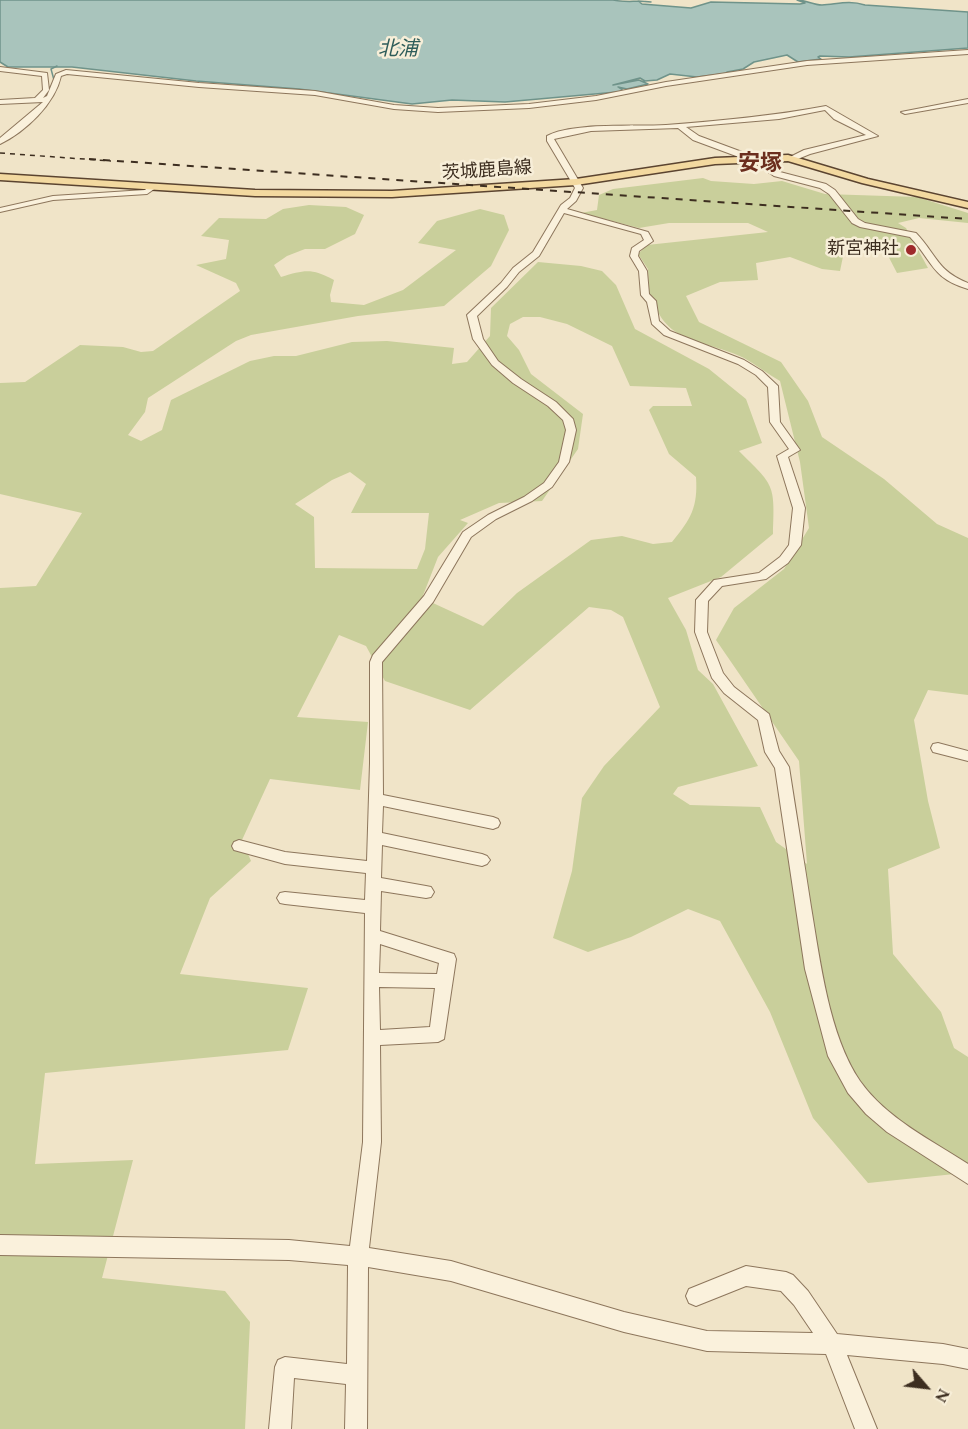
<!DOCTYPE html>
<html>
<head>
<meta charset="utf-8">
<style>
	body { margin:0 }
	#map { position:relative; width:968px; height:1429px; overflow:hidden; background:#f0e4c8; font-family:Spectral,serif }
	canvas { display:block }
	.north { position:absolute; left:896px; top:1357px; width:60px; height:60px; -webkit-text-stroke:4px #f7eed8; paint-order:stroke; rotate:118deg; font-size:16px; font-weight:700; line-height:24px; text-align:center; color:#3d2e20 }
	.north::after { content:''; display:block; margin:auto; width:21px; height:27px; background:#3d2e20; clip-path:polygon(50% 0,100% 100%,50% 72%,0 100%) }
</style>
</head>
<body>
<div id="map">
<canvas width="968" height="1429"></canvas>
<div class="north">N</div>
</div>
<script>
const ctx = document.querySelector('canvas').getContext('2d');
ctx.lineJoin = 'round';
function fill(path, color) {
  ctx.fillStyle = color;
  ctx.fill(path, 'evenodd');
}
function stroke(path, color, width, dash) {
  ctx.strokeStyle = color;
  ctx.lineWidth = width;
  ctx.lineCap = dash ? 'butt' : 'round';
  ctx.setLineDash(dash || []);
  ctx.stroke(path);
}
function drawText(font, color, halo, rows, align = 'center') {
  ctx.font = font + ' Spectral,"Noto Sans JP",serif';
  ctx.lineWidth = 5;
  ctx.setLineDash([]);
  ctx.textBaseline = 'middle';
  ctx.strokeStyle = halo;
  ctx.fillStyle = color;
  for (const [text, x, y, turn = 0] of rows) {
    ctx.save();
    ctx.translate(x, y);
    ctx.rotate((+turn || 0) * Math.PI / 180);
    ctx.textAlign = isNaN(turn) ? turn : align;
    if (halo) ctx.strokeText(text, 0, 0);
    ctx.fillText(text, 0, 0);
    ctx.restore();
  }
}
const green = new Path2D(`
	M703,178L711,181L754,184L782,181L825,194L917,197L968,213V223L919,218L898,223L906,228L928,268L897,273L883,246L846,242L840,271L822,269L790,257L756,263L758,280L720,282L686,296L699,322L781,362L808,401L822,437L884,479L937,524L968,538V695L928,690L914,720L928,801L940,848L888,869L893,954L941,1012L954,1048L968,1057V1169L964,1173L868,1183L813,1118L770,1012L720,921L688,909L631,937L588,952L553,938L572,871L582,798L604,766L660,707L623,617L611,610L589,607L470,710L385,681L366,646L339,635L297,717L368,722L360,790L270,779L242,840L251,861L210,898L180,974L308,988L288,1050L45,1073L35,1164L133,1160L102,1278L225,1291L250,1322L245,1429H0V588L36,586L82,513L0,494V383L25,382L80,345L123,347L141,352L153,351L240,291L236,283L196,265L226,259L229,240L201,236L219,218L266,219L283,209L309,205L346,207L364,215L355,234L325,249H305L287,256L274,265L281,277C305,270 311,268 334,280L330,295L331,302L364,305L403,290L456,250L418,243L437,221L480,209L504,215L509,230L491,266L444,306L358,316L251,335L236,341L148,398L145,412L128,435L141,441L162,430L171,400L250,361L274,356H296L352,342L387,341L454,348L452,364L467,362L490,336L491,308L538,262L581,266L602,271L616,285L635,329L709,369L746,399L762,443L739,451C774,486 775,483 773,534L721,577L668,598L686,630L698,670L713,684L758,766L678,787L673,794L690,805L760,807L776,842L807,864L799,761L716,640L734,608L784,569L809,528L800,462L780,381C768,374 756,365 744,358C706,339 665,346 652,296H649L648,269L638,254L647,245L768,232L748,223H669L639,228L581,213L597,210L599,195L613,189ZM523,317H540L567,324L612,346L630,386L686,388L692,406H653L649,410L669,454L696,477C698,507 691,519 672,542L653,544L622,536L591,540L517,593L483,626L422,598L438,557L468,523L460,520L499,503L542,501L578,449L583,414L531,374L519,350L507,336L510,324ZM350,472L366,484L351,513H429L425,549L417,569L315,568L314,517L295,504L332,480Z`);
const water = new Path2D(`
	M0,0H613C626,3 637,0 651,2L638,1L642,4L691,8L711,2L800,4L805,3L797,0C806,0 813,5 822,5C838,4 849,0 865,5L968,12V48L849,57L820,56L818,57L821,59L798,62L787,55L754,62L743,69L727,72L729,73L697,77L670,74L657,80L645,81L640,78L613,85L639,80L648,84L627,89L618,87L624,91L617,92L505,102L452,100L412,104L299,89L196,81L72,67H8L0,62Z`);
const stream = new Path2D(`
	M54,80L51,69L57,66`);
const minor = new Path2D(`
	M968,50V54L807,65L666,86L596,100L529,108L438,112L394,109L315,95L199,87L67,74L61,76C55,104 25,132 0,144V138L43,102L0,104V100L35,98L43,90L42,76L0,71V67L47,73L49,90L43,98L47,96L56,74L66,70L199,83L315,91L394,105L438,108L529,104L596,96L666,82L807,61Z
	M968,99V103L905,114L901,112Z
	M826,106L878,136L810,154L793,161L789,159L790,157L804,150L866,135L834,119L825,110L779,119L686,127L699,136L761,159L780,172L826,184L835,190L858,219L865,223L916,233C937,255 937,271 968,283V289C931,278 933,261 910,237L860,227L852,223L829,194L820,188L774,176L755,163L693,140L678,128L591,131L554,139L583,188L576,201L567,209L648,232L653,241L639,251L638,256L647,271L649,294L656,301L659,321L670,331L744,360L762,371L778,386L780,422L800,450L788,457L805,508L801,545L788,563L766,579L722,586L708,601L707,632L723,673L734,687L769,714L779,751L789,767C796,814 804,860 811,907C820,960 829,1036 860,1081C886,1118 931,1140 968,1164V1184L887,1132L866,1114L848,1093L828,1056L805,969L775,768L765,752L758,720L724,693L712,678L695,632L696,600L714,580L759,573L780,557L789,545L793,508L777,456L789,449L770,422L768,387L756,375L738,364L664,335L652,324L647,302L641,295L639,271L630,256L632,248L644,240L641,234L564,213L539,256L519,272L507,287L477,316L483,339L498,361L521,379L556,402L573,419L576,430L569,462L552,487L532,501L496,519L471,537L433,602L382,662L383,795L493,817L498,819L500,823L498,827L493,829L383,806L382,833L482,854L487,856L490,860L487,864L482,866L382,845L381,878L426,886L431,887L434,892L431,897L426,898L381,891L380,931L454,954L456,959L444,1039L438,1042L380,1045L381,1142L369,1248L451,1261L624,1312L707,1331L813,1333L794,1305L781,1291L746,1286L696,1306L689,1303L686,1296L689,1289L746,1266L786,1272L793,1275L808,1291L837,1334L943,1344L968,1349V1369L943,1364L847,1355L877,1429H855L826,1354L707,1351L624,1332L451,1281L368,1267L367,1429H345L346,1384L294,1378L291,1429H269L275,1367L278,1360L285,1357L347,1364L348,1265L289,1260L0,1255V1235L289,1240L350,1246L363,1142L365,913L285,904L280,903L277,898L280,893L285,892L365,900L366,873L285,864L234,850L232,846L234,842L239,840L285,852L367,861L370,763V662L373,655L424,596L463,532L488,515L524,497L544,483L559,462L566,430L563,420L548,406L513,383L492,365L473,339L467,315L501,283L513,268L533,252L561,205L570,198L575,188L547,141V136C573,122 635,127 666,125C719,121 773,116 826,106ZM380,944L439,963L437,974L379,973ZM379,987L435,988L430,1027L380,1030Z
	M150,185L157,187L147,194L53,200L0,212V208L53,196L145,190Z
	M938,743L968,751V761L933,752L931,748L933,744Z`);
const major = new Path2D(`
	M788,155L868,179L968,202V208L862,183L788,161L715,164L576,185L392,197L255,196L0,180V174L255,190L392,191L576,179L715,158Z`);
const railFar1 = new Path2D(`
	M0,153L111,161`);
const rail = new Path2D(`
	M89,159L968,219`);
const markers = [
	[911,250,6,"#9e2a2b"]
];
const farStreetnames = [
	["茨城鹿島線",487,172,-4]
];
const farPoinames = [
	["新宮神社",899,250]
];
const farWaternames = [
	["北浦",398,51]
];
const farQuarternames = [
	["安塚",760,166]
];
fill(green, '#c9cf9b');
fill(water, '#a9c4bc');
stroke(water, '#6f938a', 1.5);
stroke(stream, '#6f938a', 1.5);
stroke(minor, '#8d765c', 2);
stroke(major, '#5b4430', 3);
fill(minor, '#faf1dc');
fill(major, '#f3d9a0');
stroke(railFar1, '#3d2e20', 1.5, [5, 5]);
stroke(rail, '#3d2e20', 2, [7, 7]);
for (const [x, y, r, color] of markers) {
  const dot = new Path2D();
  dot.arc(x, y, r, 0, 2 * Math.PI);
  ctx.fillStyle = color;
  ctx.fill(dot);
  stroke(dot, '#f7eed8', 2);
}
drawText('18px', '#3d2e20', '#f7eed8', farStreetnames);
drawText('18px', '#3d2e20', '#f7eed8', farPoinames, 'right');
drawText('italic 20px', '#2f5d5a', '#f7eed8', farWaternames);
drawText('bold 22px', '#6b2e1e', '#f7eed8', farQuarternames);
</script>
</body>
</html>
